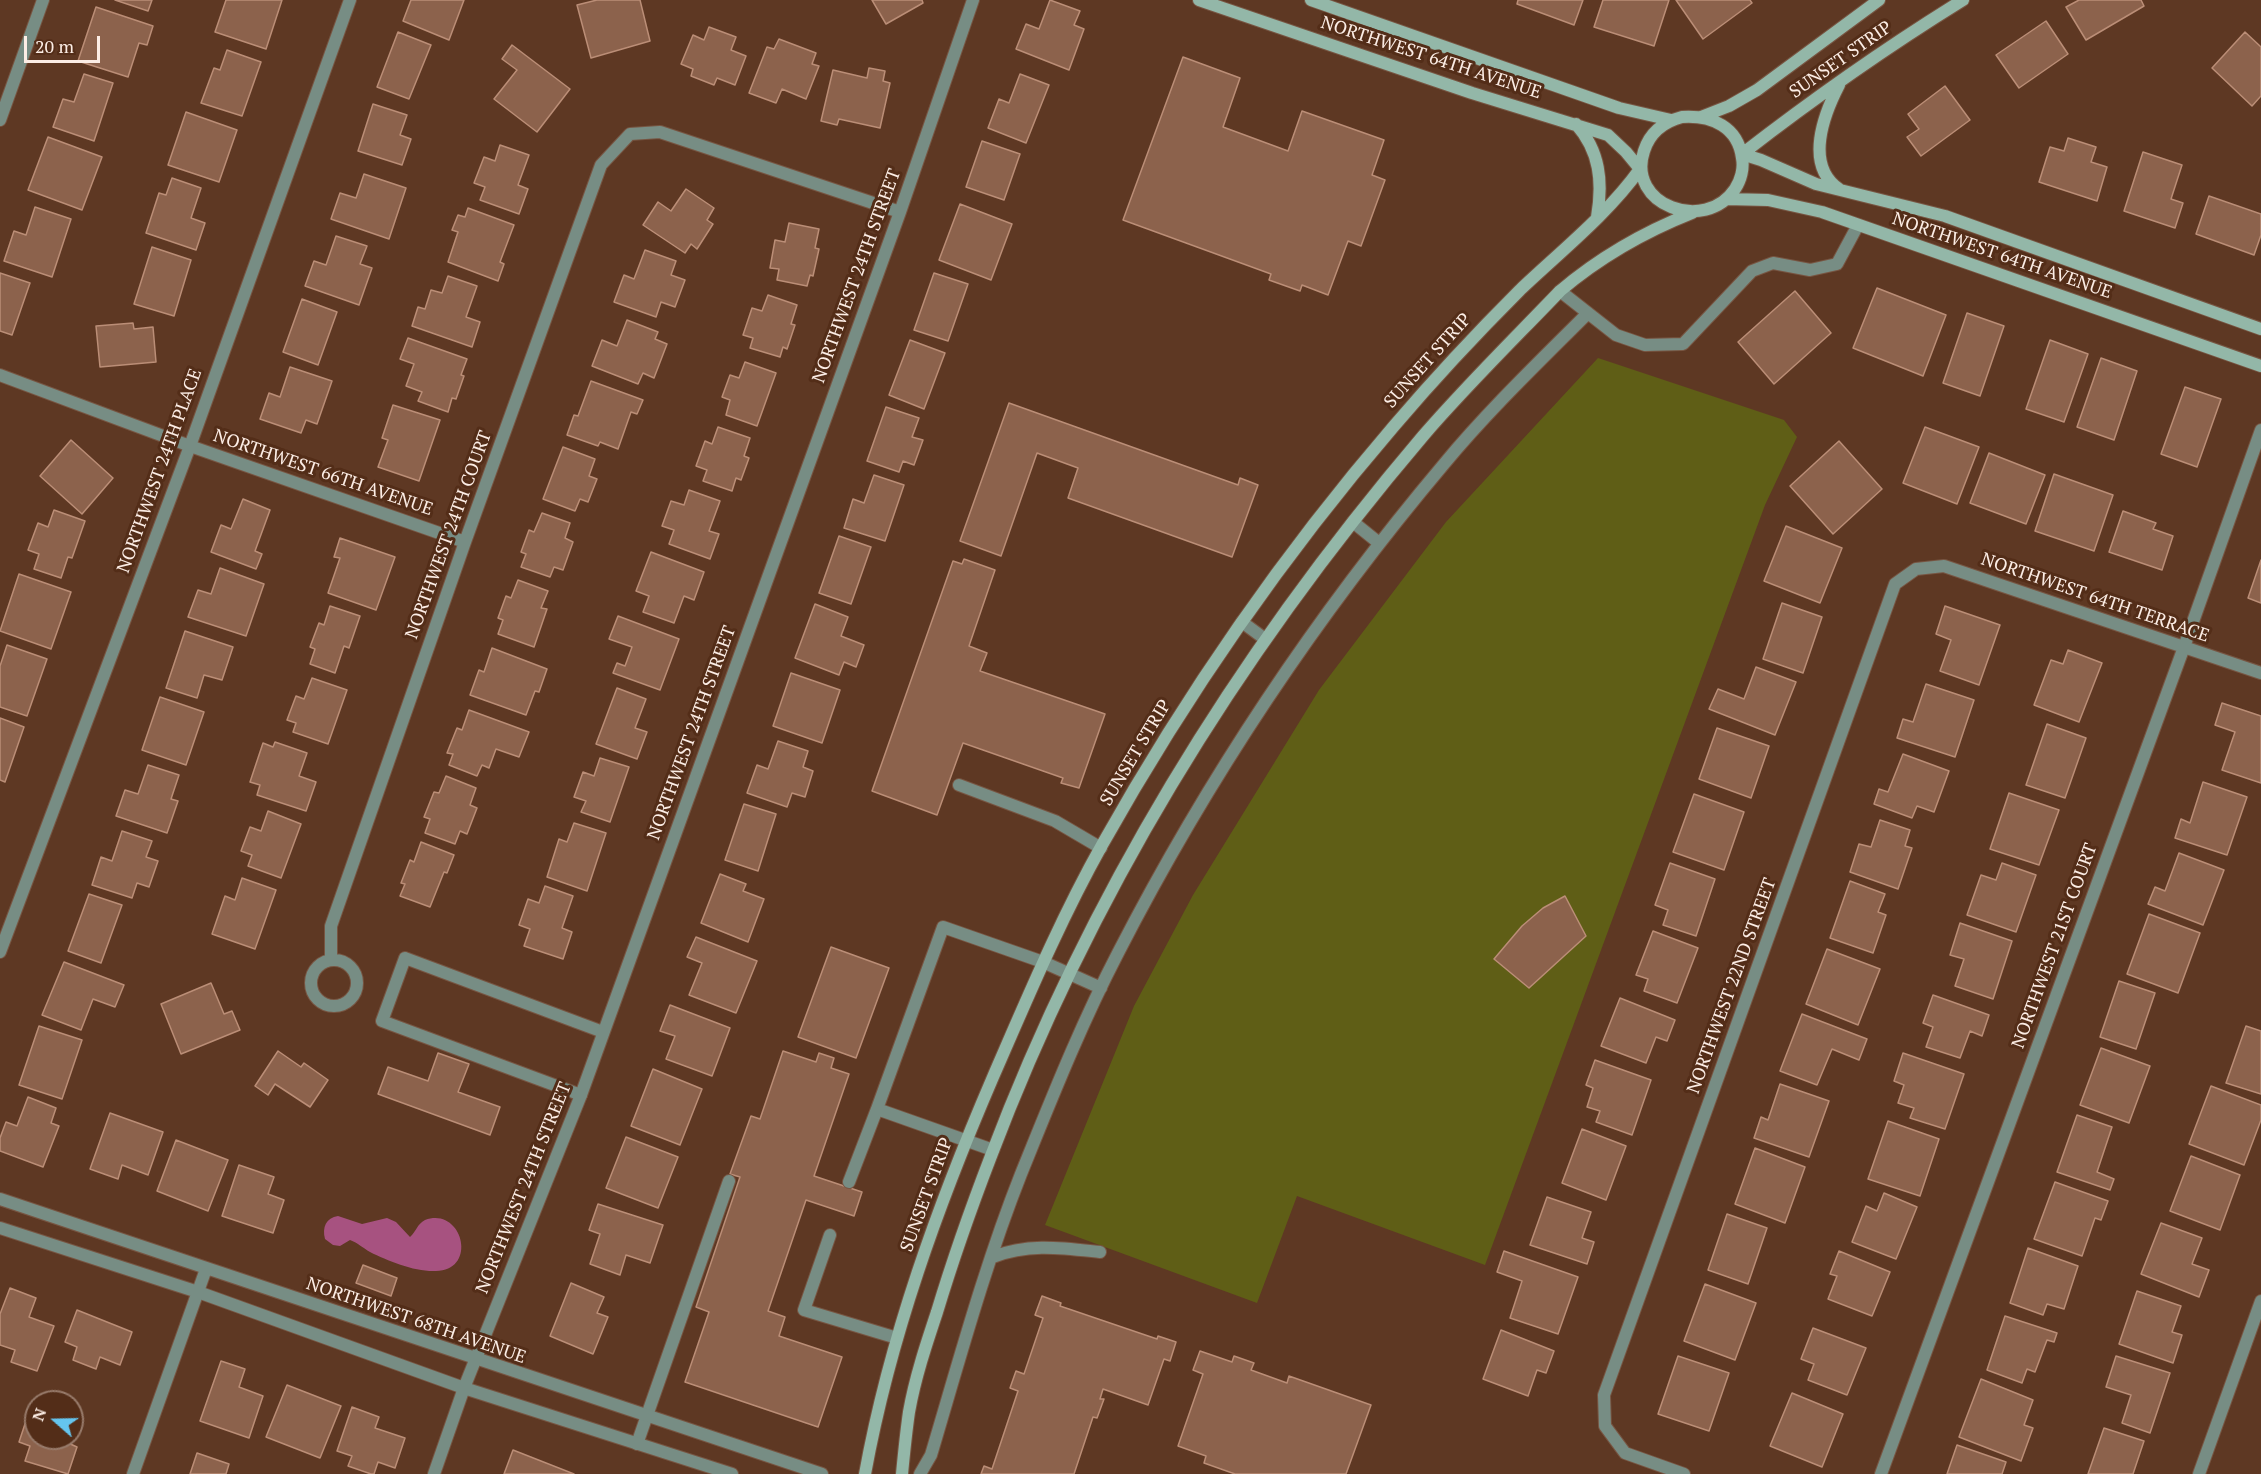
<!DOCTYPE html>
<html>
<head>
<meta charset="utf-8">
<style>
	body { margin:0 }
	#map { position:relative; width:2261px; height:1474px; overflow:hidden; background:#5e3823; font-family:"PT Serif",serif }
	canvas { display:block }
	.north { position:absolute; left:24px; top:1390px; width:60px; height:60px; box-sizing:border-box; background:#532d18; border:2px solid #977a6a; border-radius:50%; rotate:290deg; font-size:16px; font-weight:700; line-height:24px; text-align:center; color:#fcede5 }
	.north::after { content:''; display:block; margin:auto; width:21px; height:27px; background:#65c5ee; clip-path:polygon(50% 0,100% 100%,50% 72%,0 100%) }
	.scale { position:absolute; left:24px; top:36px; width:76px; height:27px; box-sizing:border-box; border:3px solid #fcede5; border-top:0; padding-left:8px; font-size:18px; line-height:21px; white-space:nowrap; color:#fcede5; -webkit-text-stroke:4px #532d18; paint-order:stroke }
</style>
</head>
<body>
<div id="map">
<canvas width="2261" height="1474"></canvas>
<div class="north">N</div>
<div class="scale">20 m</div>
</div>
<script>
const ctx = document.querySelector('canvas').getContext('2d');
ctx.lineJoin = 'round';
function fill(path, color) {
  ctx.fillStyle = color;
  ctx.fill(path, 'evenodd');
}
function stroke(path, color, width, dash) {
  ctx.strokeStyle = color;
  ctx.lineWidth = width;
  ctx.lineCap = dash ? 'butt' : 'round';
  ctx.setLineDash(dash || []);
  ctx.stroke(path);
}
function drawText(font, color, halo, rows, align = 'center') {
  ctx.font = font + ' "PT Serif",serif';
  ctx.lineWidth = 6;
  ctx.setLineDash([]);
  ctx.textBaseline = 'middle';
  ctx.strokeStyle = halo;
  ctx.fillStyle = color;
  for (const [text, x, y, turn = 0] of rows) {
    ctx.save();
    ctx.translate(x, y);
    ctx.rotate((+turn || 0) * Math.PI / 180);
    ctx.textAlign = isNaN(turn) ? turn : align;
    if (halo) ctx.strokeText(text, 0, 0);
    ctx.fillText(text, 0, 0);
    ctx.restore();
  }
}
const green = new Path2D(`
	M1598,358L1784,420L1797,437L1765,505L1485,1265L1297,1196L1257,1303L1045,1225L1134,1006L1193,895L1319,690L1446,522Z`);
const water = new Path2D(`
	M338,1216L362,1224L387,1218L396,1222L410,1237C416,1232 417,1224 425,1220C462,1206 479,1270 436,1271C415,1272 388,1261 370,1252C363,1248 358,1243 350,1240L340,1246L333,1245L325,1239C322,1227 326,1218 338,1216Z`);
const building = new Path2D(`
	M115,0H152L148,11Z
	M226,0H282L266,49L215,32Z
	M411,0H464L449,40L403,21Z
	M597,0H640L650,41L591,58L577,5Z
	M872,0H922L923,3L886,24Z
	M1050,0L1080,11L1074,25L1084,29L1069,70L1016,49L1026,24L1039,29Z
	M1518,0H1583L1574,25L1517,4Z
	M1603,0H1669L1654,46L1594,27Z
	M1676,0H1750L1752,3L1703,39Z
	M2079,0H2141L2144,6L2086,40L2066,7Z
	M96,7L153,26L147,45L139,43L128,77L78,61Z
	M2046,21L2068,54L2019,88L1996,55Z
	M709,27L736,37L731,50L746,56L735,85L717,78L714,85L691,76L693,69L681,64L693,35L704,40Z
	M398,32L431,45L409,99L377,87Z
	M2245,32L2261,47V96L2252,106L2212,68Z
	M779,39L816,53L812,64L819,66L806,99L782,89L776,103L749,93L767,47L774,49Z
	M512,45L570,89L537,132L494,99L517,70L502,59Z
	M227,50L261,62L242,116L201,103L214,68L220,70Z
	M1183,57L1240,78L1223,127L1288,151L1302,111L1384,140L1372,175L1385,180L1361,246L1348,241L1328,295L1302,285L1300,291L1269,280L1271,274L1123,220Z
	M869,68L885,71L883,81L890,83L880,128L839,119L837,125L821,121L833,70L867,78Z
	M84,74L113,83L94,141L53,127L63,99L74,102Z
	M1020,74L1049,85L1026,143L988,128L999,99L1009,103Z
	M1945,86L1970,120L1921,156L1907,137L1919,129L1908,114Z
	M373,104L407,115L400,135L411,139L402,165L358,151Z
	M186,112L237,130L219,182L168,165Z
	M48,137L102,157L82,210L28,190Z
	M2068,138L2096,147L2091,162L2107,167L2097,201L2039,182L2050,147L2064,151Z
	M982,141L1020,154L1004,200L966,187Z
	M500,145L529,155L518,185L528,189L519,214L480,200L485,187L474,183L484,157L495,161Z
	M2143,152L2182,165L2171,199L2183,203L2175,228L2124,211Z
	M364,174L406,188L389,239L331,219L340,193L356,198Z
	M172,178L201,188L191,218L205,223L196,250L146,233L159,193L166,195Z
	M686,189L714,208L707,220L713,224L697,249L691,244L685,253L643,225L658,202L671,211Z
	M2209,196L2261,214V235L2254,255L2196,234Z
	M960,204L1012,224L991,280L939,260Z
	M35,207L71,219L52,277L4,261L14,231L26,235Z
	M468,208L514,225L500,262L504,264L498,281L448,262L458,232L452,230L458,215L465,217Z
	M789,223L819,229L815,248L819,249L813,276L810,275L807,286L777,280L779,269L770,268L775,240L785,242Z
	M336,236L367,246L360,264L372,268L359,305L305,286L314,261L326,265Z
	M152,247L191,260L174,316L134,304Z
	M645,250L676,261L671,275L685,280L675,307L661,302L656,317L614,302L624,275L634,279Z
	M0,273L30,283L12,335L0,331Z
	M934,273L968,284L948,341L914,330Z
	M448,276L477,286L466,317L480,322L472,347L412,326L418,307L425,309L431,290L442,293Z
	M1877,288L1946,315L1923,376L1853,348Z
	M1795,291L1831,333L1774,384L1738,342Z
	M768,295L797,305L791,324L795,325L787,349L783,347L780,357L750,348L753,338L743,335L752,308L762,311Z
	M302,299L337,312L318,365L283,352Z
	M1967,313L2004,326L1980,396L1943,383Z
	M627,320L658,332L655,339L667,344L654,378L643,373L638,384L592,366L602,340L617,346Z
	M133,323L134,329L153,327L156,362L100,367L96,326Z
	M408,338L467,359L461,375L464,376L456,399L452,398L448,412L418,401L422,392L406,386L414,364L400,359Z
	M910,340L945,353L924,409L889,395Z
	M2050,340L2088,354L2064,422L2026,409Z
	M2101,358L2137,371L2114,440L2077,427Z
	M745,362L776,373L757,426L726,415L730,400L722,397L730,375L739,378Z
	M290,367L332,381L317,424L306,420L301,433L260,419L269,393L280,397Z
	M591,381L643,400L637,414L631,412L618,449L600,442L598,446L567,435L574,415L578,416Z
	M2185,387L2221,399L2197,467L2161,454Z
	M1009,403L1238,485L1240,478L1258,485L1232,557L1068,498L1078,468L1037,453L1001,556L960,541Z
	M393,405L440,420L419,481L378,467L388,440L382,438Z
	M886,407L919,418L912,437L923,440L914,465L903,461L899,472L867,461Z
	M718,427L750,438L744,456L749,458L741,480L736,478L732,491L703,481L707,470L696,466L705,441L712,444Z
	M1925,427L1979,447L1957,504L1903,483Z
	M71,440L113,478L82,514L40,476Z
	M1839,441L1882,489L1833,534L1790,486Z
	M563,447L595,459L589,476L597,479L588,502L580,499L575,511L543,499Z
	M1989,453L2045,475L2026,524L1970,503Z
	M2054,474L2113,495L2094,551L2035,531Z
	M874,475L904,485L885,541L844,528L853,499L864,503Z
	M689,490L720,501L709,531L719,534L710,559L669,544L674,530L662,526L671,501L684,505Z
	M243,499L270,510L255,551L262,554L256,569L211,552L221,525L231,529Z
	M54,510L85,521L72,558L68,557L61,578L34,569L39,554L28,550L38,523L48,527Z
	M2123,511L2156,523L2153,529L2173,536L2162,570L2109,552Z
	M542,513L570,523L565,538L573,542L563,570L554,567L550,577L521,567L526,554L521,552L529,530L534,532Z
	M1786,526L1842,548L1820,603L1764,581Z
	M839,536L871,547L851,604L819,593Z
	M340,538L395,557L376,610L328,593L340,558L334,557Z
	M651,552L704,572L694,600L684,596L674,623L643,612L649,596L636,591Z
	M964,559L995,570L969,646L987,653L980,671L1105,714L1079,788L1061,783L1063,778L963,743L937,815L872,791L953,561L962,564Z
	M2261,560V603L2248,598Z
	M220,568L264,584L246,636L188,617L198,590L211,594Z
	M19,574L71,592L51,649L0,631Z
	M518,580L548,591L541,608L547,609L534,647L498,634L503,620L498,618L506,596L511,598Z
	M1782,603L1822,617L1803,673L1763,659Z
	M815,604L848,617L841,636L864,645L856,667L844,662L839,675L795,658Z
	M330,606L360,616L349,648L344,646L335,673L310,664L315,649L310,647L319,623L324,625Z
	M1945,606L2000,625L1979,685L1940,671L1951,640L1936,634Z
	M618,616L679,639L660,690L613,673L617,663L625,666L632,647L609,639Z
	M185,631L233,647L222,680L204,675L197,698L166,688Z
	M7,645L47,659L27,716L0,707V666Z
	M492,648L547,669L539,692L535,691L526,715L470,695L479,670L484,672Z
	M2068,650L2102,663L2079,722L2034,705L2051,660L2063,664Z
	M1756,667L1796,682L1775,735L1709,709L1718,689L1744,699Z
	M791,673L840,690L822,743L773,726Z
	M312,678L347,690L328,744L293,732L296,723L287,720L296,696L304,699Z
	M1926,684L1974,700L1955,757L1897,738L1903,719L1913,722Z
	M617,688L646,699L635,728L647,732L637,759L596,744Z
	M160,697L204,712L186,765L142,750Z
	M2222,703L2261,716V783L2222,770L2235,732L2215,725Z
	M469,710L529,732L519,757L496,749L489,768L482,765L477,776L449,765L453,754L447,753L457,728L462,730Z
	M0,718L24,727L5,782L0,780Z
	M2047,724L2086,738L2065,798L2026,785Z
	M1717,728L1769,746L1751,798L1699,779Z
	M778,741L808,751L803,767L813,771L805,797L792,793L787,807L747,793L757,765L768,769Z
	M275,742L307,753L299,776L316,782L306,811L257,795L260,785L250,782L263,743L273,747Z
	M1903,754L1949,771L1934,812L1917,806L1912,818L1874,804L1879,789L1888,792Z
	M600,758L629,767L610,822L581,812L586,801L574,797L583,772L594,776Z
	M148,765L179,775L171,799L178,801L167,833L116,816L125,790L138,794Z
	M446,776L476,788L470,805L477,808L467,834L460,831L455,844L425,833L430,819L424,817L434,792L439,793Z
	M2203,782L2247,797L2227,855L2175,838L2181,819L2190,823Z
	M2009,793L2059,810L2039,865L1990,849Z
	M1694,794L1744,812L1724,870L1673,852Z
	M744,804L776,814L758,871L725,860Z
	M268,811L301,824L281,878L248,866L252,855L241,851L250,827L261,831Z
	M1880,820L1910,830L1905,846L1912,848L1898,889L1850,872L1859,844L1871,847Z
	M574,823L606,833L587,891L547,877L559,839L567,842Z
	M122,831L152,841L146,857L158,861L149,887L137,883L132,898L92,885L101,857L112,861Z
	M421,842L454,855L447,873L444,872L430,907L400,896L405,884L401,883L410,860L414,862Z
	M2179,853L2224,870L2203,925L2148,904L2155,887L2165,891Z
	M1670,863L1715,879L1696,936L1663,925L1668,910L1655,905Z
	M2002,863L2036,875L2016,932L1967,915L1981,875L1996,880Z
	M720,874L746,884L743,891L764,899L748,942L701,923Z
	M242,878L276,890L255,949L212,934L225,896L235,900Z
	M1850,881L1885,894L1878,912L1886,915L1873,953L1830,938Z
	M545,886L573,896L562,928L572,932L563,959L524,946L530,929L519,925L528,899L539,903Z
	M89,894L122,905L101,963L68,951Z
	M1565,896L1586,936L1529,988L1494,959L1522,926L1543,908Z
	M2149,914L2200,933L2178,993L2127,974Z
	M1960,923L2012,941L1993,999L1955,986L1964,959L1950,955Z
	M1653,931L1698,948L1677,1003L1644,991L1648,979L1636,975Z
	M696,937L757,961L736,1013L689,995L702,963L687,957Z
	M831,947L889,968L856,1058L798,1037Z
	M1827,949L1880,969L1858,1025L1806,1004Z
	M64,962L124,985L115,1007L93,999L81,1030L42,1015Z
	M2119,981L2155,993L2136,1049L2100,1037Z
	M211,983L224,1014L232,1011L240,1030L181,1054L161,1004Z
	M1933,995L1989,1015L1982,1036L1970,1031L1960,1058L1926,1047L1933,1027L1923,1023Z
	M1620,998L1675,1020L1667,1041L1656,1037L1646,1063L1601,1046Z
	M670,1005L730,1028L712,1076L666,1059L675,1036L660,1031Z
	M1802,1014L1867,1039L1859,1060L1832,1049L1817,1085L1780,1071Z
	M39,1026L82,1040L62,1099L19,1085Z
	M2246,1026L2261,1031V1094L2226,1083Z
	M2101,1048L2150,1066L2129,1123L2080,1105Z
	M278,1051L301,1067L304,1063L328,1080L310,1107L275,1084L268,1095L255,1086Z
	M783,1051L816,1062L819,1053L834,1058L831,1068L849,1074L814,1176L862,1192L854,1216L806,1200L768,1311L785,1317L779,1336L842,1357L818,1427L685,1382L709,1312L696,1307L740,1177L730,1174L751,1116L760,1119Z
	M438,1053L469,1064L458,1092L500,1107L490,1135L378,1094L388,1067L428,1081Z
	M1903,1053L1964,1074L1945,1129L1910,1118L1914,1108L1898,1103L1904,1085L1894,1081Z
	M1595,1060L1651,1080L1632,1135L1596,1122L1600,1111L1587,1107L1593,1088L1586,1085Z
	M653,1069L702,1089L680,1145L631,1126Z
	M1780,1084L1829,1101L1809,1157L1754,1138L1761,1117L1768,1120Z
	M2211,1086L2261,1105V1120L2244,1165L2189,1144Z
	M28,1097L56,1108L51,1123L59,1126L43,1167L0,1151V1138L6,1122L17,1126Z
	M110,1113L163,1132L148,1175L122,1165L118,1179L90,1169Z
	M2077,1115L2112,1127L2097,1172L2114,1179L2110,1190L2057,1172Z
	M1888,1121L1939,1139L1920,1196L1868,1179Z
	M1582,1129L1626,1146L1606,1200L1562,1183Z
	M626,1137L678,1157L658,1208L606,1188Z
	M176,1140L228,1160L208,1211L157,1191Z
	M1755,1148L1805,1167L1785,1223L1735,1204Z
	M2191,1156L2240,1175L2220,1230L2170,1211Z
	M239,1165L274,1177L268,1194L284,1200L273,1233L222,1216Z
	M2055,1182L2108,1201L2101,1220L2095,1218L2082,1256L2034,1239Z
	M1884,1193L1917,1207L1896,1259L1852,1242L1866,1206L1877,1211Z
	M1547,1197L1591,1212L1582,1238L1594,1242L1587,1264L1530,1245Z
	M598,1204L663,1225L650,1263L626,1255L620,1275L590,1264L600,1234L589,1230Z
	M1727,1214L1767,1228L1748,1284L1708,1270Z
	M2161,1223L2202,1238L2192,1264L2209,1270L2199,1297L2141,1274Z
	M2028,1248L2078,1266L2064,1309L2047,1304L2043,1315L2010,1303Z
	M1504,1251L1578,1277L1558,1334L1510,1318L1522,1281L1497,1272Z
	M1839,1251L1890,1272L1872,1316L1828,1299L1837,1276L1830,1274Z
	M363,1265L397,1278L391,1296L356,1283Z
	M571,1283L604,1297L597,1313L608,1317L593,1354L550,1336Z
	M1705,1284L1756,1303L1735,1360L1684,1341Z
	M10,1288L36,1298L29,1317L54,1326L37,1371L11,1362L15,1350L0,1345V1314Z
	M2137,1291L2181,1306L2172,1332L2182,1335L2173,1363L2119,1344Z
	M1042,1296L1061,1303L1060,1306L1157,1339L1158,1336L1176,1342L1170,1361L1164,1359L1148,1405L1103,1389L1100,1399H1104L1097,1418L1093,1417L1074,1474H981L984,1466L992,1469L1018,1391L1010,1388L1016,1371L1024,1374L1043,1318L1035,1315Z
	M77,1310L132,1332L120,1365L100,1357L96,1369L73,1360L77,1347L65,1342Z
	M2005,1316L2057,1333L2054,1342L2047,1340L2035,1372L2027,1369L2022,1383L1987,1370Z
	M1813,1328L1866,1348L1847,1395L1808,1380L1814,1364L1801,1359Z
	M1501,1330L1554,1351L1546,1373L1537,1370L1528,1396L1483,1379Z
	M1200,1351L1232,1362L1234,1356L1254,1363L1251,1370L1287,1383L1289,1376L1371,1405L1346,1474H1235L1204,1463L1206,1456L1178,1446L1203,1374L1193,1370Z
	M1678,1356L1729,1373L1709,1431L1658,1414Z
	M2116,1356L2170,1373L2150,1433L2122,1423L2131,1395L2106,1387Z
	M221,1361L245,1369L239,1387L263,1396L249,1438L200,1421Z
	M1981,1379L2033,1400L2024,1425L2033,1428L2021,1461L1959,1437Z
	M287,1385L341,1406L320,1458L266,1437Z
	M1792,1393L1843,1414L1822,1467L1770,1446Z
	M352,1407L379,1417L375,1428L405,1438L395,1468L378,1462L374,1474H371L348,1466L352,1456L337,1451Z
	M28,1415L36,1417V1438H67L66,1442L77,1447L68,1474L25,1461L30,1446L19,1442Z
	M2104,1428L2144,1441L2133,1474H2088Z
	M1957,1445L2006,1462L2002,1474H1947Z
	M513,1450L574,1474H504Z
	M197,1453L229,1464L226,1474H190Z`);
const lane = new Path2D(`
	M1560,291L1616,335L1645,345L1683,344L1752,271L1773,263L1810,270L1837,264L1858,225
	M1353,522L1379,543
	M1242,622L1265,639
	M959,785L1055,821L1101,848
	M581,1095L382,1021L405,958L603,1032
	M877,1109L943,927L1043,962L1101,988
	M849,1182L877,1109L993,1150
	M830,1235L804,1310L897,1338
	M993,1257C1028,1243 1062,1248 1100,1252
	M637,1444L729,1181
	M920,1474L931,1455C959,1361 985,1265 1021,1174C1051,1100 1081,1024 1118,953C1209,776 1315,617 1444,464C1488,411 1538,363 1587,314`);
const street = new Path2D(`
	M0,120L43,0
	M0,375L190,446L465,542
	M0,952L190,446L350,0
	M311 983a23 23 0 1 1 46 0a23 23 0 1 1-46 0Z
	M331,960V926L465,542L601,165L630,134L660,132L900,212
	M0,1199L822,1474
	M0,1228L198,1292L464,1388L732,1474
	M133,1474L206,1269
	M434,1474L464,1388L581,1095L900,212L973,0
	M1684,1474L1625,1453L1605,1426L1604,1395L1895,584L1916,569L1944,566L2261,673
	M1881,1474L2184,647L2261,430
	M2199,1474L2261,1301`);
const secondary = new Path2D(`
	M1199,0L1472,93L1608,135L1626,152L1640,169
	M1311,0L1619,108L1671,120
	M1839,85C1824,114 1804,165 1839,189
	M1682,117C1712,115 1738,127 1742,158C1744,168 1741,180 1735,189C1705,234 1626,205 1644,151C1650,132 1663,122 1682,117Z
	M1701,117L1729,106L1757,90L1879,0
	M1576,124C1600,151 1603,182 1597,217
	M1742,154L1761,160L1816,184L1945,216L2261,329
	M1742,154C1813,99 1887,47 1963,0
	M1726,199L1768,200L1822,212L2261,366
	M865,1474C890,1337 938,1205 993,1077C1027,999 1060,920 1102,845C1185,697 1283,555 1394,426C1434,379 1476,334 1520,290C1561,251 1607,215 1640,169
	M902,1474C904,1453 906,1433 909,1412C915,1378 926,1345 937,1312C953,1259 971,1208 991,1156C1091,892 1240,651 1423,436C1466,386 1514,339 1560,291C1600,257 1644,232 1692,213`);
const streetNames = [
	["NORTHWEST 64TH AVENUE",1431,58,18],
	["SUNSET STRIP",1841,60,-35],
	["NORTHWEST 64TH AVENUE",2002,256,19],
	["NORTHWEST 24TH STREET",857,276,-70],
	["SUNSET STRIP",1428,361,-48],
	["NORTHWEST 24TH PLACE",160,471,-70],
	["NORTHWEST 66TH AVENUE",323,473,19],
	["NORTHWEST 24TH COURT",449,535,-70],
	["NORTHWEST 64TH TERRACE",2095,598,19],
	["NORTHWEST 24TH STREET",692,733,-70],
	["SUNSET STRIP",1136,753,-59],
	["NORTHWEST 21ST COURT",2055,946,-70],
	["NORTHWEST 22ND STREET",1732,986,-70],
	["NORTHWEST 24TH STREET",524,1188,-68],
	["SUNSET STRIP",927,1195,-70],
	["NORTHWEST 68TH AVENUE",416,1321,19]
];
fill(green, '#5f5e16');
fill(water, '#a75280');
fill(building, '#8c624c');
stroke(building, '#bb8e77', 1.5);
stroke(lane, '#775542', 14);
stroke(street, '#775542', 14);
stroke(secondary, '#775542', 14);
stroke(lane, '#778d84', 12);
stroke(street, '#778d84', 12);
stroke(secondary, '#93b7a8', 12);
drawText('18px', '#fcede5', '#532d18', streetNames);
</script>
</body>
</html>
